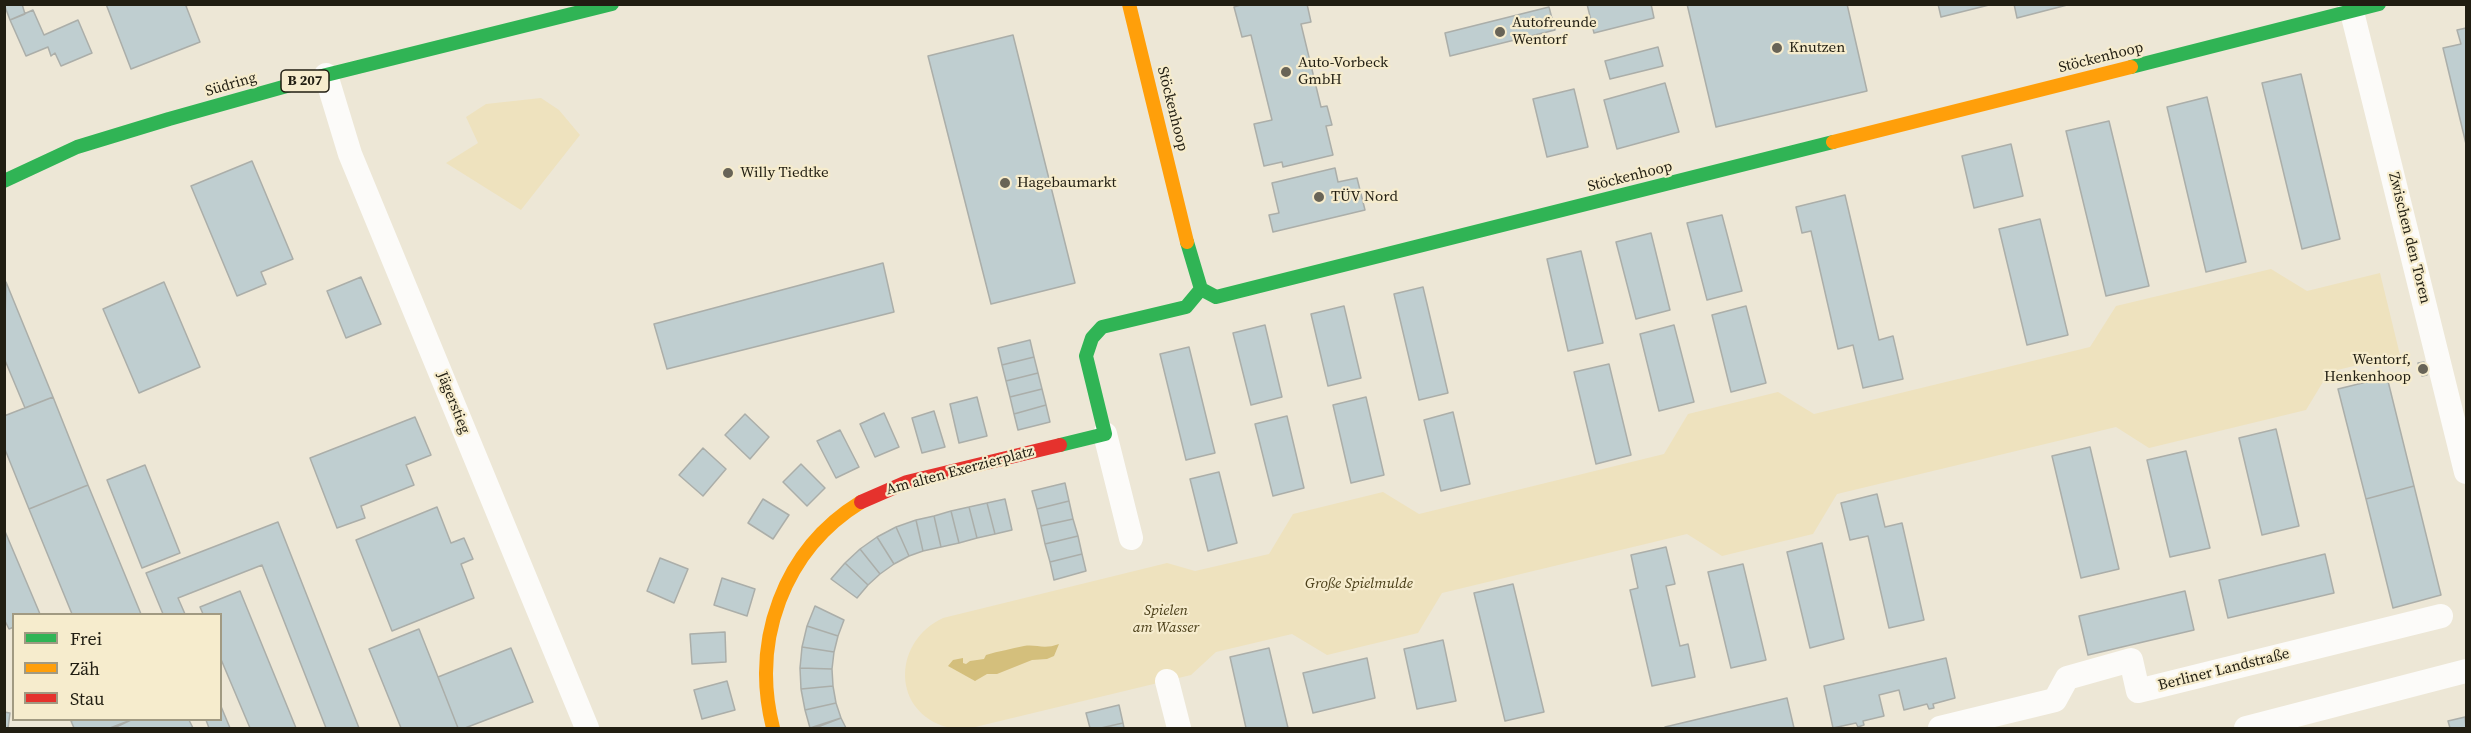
<!DOCTYPE html>
<html>
<head>
<meta charset="utf-8">
<style>
	body { margin:0 }
	#map { position:relative; width:2471px; height:733px; overflow:hidden; background:#ede7d6; font-family:"Source Serif 4",serif }
	canvas { display:block }
	.frame { position:absolute; inset:0; border:6px solid #211e12; pointer-events:none }
	.legend { position:absolute; left:12px; top:613px; width:210px; height:108px; box-sizing:border-box; background:#f6eccd; border:2px solid #a19a82; margin:0; padding:8px 10px; list-style:none; font-size:18px; color:#211e12 }
	.legend li { display:flex; align-items:center; gap:12px; height:30px }
	.legend b { width:30px; border:2px solid #a19a82 }
</style>
</head>
<body>
<div id="map">
<canvas width="2471" height="733"></canvas>
<div class="frame"></div>
<ul class="legend">
<li><b style="height:8px;background:#30b455"></b>Frei</li>
<li><b style="height:8px;background:#ff9f0a"></b>Zäh</li>
<li><b style="height:8px;background:#e5322d"></b>Stau</li>
</ul>
</div>
<script>
const ctx = document.querySelector('canvas').getContext('2d');
ctx.lineJoin = 'round';
function fill(path, color) {
  ctx.fillStyle = color;
  ctx.fill(path, 'evenodd');
}
function stroke(path, color, width, dash) {
  ctx.strokeStyle = color;
  ctx.lineWidth = width;
  ctx.lineCap = dash ? 'butt' : 'round';
  ctx.setLineDash(dash || []);
  ctx.stroke(path);
}
function drawText(font, color, halo, rows, align = 'center') {
  ctx.font = font + ' "Source Serif 4",serif';
  ctx.lineWidth = 4.5;
  ctx.setLineDash([]);
  ctx.textBaseline = 'middle';
  ctx.strokeStyle = halo;
  ctx.fillStyle = color;
  for (const [text, x, y, turn = 0] of rows) {
    ctx.save();
    ctx.translate(x, y);
    ctx.rotate((+turn || 0) * Math.PI / 180);
    ctx.textAlign = isNaN(turn) ? turn : align;
    if (halo) ctx.strokeText(text, 0, 0);
    ctx.fillText(text, 0, 0);
    ctx.restore();
  }
}
const green = new Path2D(`
	M541,98L559,110L580,135L521,210L446,163L478,143L466,117L486,104Z
	M2271,269L2307,291L2380,273L2400,355L2329,372L2306,410L2149,448L2116,427L1837,494L1813,534L1722,556L1687,534L1442,593L1418,633L1327,655L1292,634L1216,652L1191,675L971,728C962,728 952,729 943,726C890,707 895,640 943,618L1167,563L1195,571L1269,554L1293,514L1383,492L1419,514L1664,454L1688,414L1778,392L1814,414L2090,347L2116,306Z`);
const water = new Path2D(`
	M1059,644L1054,656L1047,659L1032,660L997,674H987L975,681L948,666L953,660L963,658V663L966,664L970,661L984,659L986,655C999,651 1011,649 1024,646C1037,644 1043,650 1059,644Z`);
const building = new Path2D(`
	M4,4H22L25,14L10,20Z
	M106,4H190L186,6L200,42L131,69Z
	M1244,4H1307L1311,22L1301,24L1321,107L1327,106L1332,125L1326,126L1333,155L1283,167L1282,162L1264,166L1254,124L1272,120L1251,35L1242,37L1234,7Z
	M1587,4H1651L1654,18L1594,33Z
	M1687,4H1847L1867,91L1716,127Z
	M1938,4H1993L1941,17Z
	M2014,4H2071L2017,18Z
	M1549,7L1555,30L1450,56L1445,33Z
	M33,10L44,35L78,20L92,53L61,66L55,53L51,56L48,47L26,56L10,20Z
	M2466,28V144L2443,48L2461,44L2457,30Z
	M1013,35L1075,283L991,304L928,56Z
	M1658,47L1663,66L1610,79L1605,61Z
	M2301,74L2340,239L2302,249L2262,83Z
	M1665,83L1679,132L1617,149L1604,100Z
	M1574,89L1588,147L1547,157L1533,99Z
	M2207,97L2246,262L2206,272L2167,107Z
	M2109,121L2149,286L2106,296L2066,131Z
	M2011,144L2023,196L1974,208L1962,156Z
	M252,161L293,259L261,272L266,284L237,296L191,186Z
	M1335,168L1338,182L1357,178L1365,210L1273,232L1269,215L1279,213L1272,183Z
	M1845,195L1879,340L1893,336L1903,379L1863,388L1853,345L1838,349L1811,231L1802,233L1796,207Z
	M1722,215L1742,291L1707,300L1687,223Z
	M2040,219L2068,335L2027,345L1999,229Z
	M1651,233L1670,310L1636,319L1616,242Z
	M1581,251L1603,343L1568,351L1547,259Z
	M883,263L894,312L667,369L654,324Z
	M361,277L381,324L346,338L327,291Z
	M6,282L53,397L25,408L4,358Z
	M164,282L200,367L139,393L103,309Z
	M1423,287L1448,393L1419,400L1394,294Z
	M1344,306L1361,378L1328,386L1311,314Z
	M1746,306L1766,383L1731,392L1712,315Z
	M1265,325L1282,397L1251,405L1233,333Z
	M1674,325L1694,402L1659,411L1640,334Z
	M1030,340L1034,357L1002,365L998,348Z
	M1189,347L1215,453L1186,460L1160,354Z
	M1034,357L1038,373L1006,381L1002,365Z
	M2424,362L2427,375L2422,376L2418,363Z
	M1609,364L1631,455L1596,464L1574,372Z
	M1038,373L1042,389L1010,397L1006,381Z
	M2387,377L2414,486L2366,499L2338,389Z
	M1042,389L1046,405L1014,414L1010,397Z
	M53,397L88,485L29,509L4,447V416Z
	M977,397L987,436L959,443L950,404Z
	M1366,397L1384,475L1351,483L1333,405Z
	M1046,405L1050,422L1018,430L1014,414Z
	M934,411L945,447L922,453L912,418Z
	M1453,412L1470,484L1441,491L1424,420Z
	M884,413L899,447L875,457L860,424Z
	M745,414L769,437L750,459L725,435Z
	M1287,416L1304,488L1273,496L1255,424Z
	M415,417L431,455L406,465L414,485L361,506L365,518L337,528L310,458Z
	M2276,429L2299,526L2262,535L2239,438Z
	M840,430L859,467L836,478L817,441Z
	M2090,447L2119,569L2081,578L2052,456Z
	M703,448L726,469L703,496L679,475Z
	M2186,451L2210,548L2170,557L2147,460Z
	M801,464L825,488L807,506L783,482Z
	M145,465L180,553L142,568L107,480Z
	M1219,472L1237,543L1208,551L1190,479Z
	M1065,483L1069,501L1037,509L1032,491Z
	M88,485L141,614H72L29,509Z
	M2414,486L2441,595L2393,608L2366,499Z
	M1877,494L1885,527L1902,523L1924,620L1889,628L1868,536L1850,540L1841,503Z
	M763,499L789,515L773,539L748,523Z
	M1005,499L1012,530L995,534L987,503Z
	M1069,501L1073,519L1041,526L1037,509Z
	M987,503L995,534L977,538L969,507Z
	M437,507L451,543L464,538L473,559L461,564L474,598L392,631L356,540Z
	M969,507L977,538L959,543L951,511Z
	M951,511L959,543L941,547L934,516Z
	M934,516L941,547L923,551L916,520Z
	M1073,519L1078,536L1045,544L1041,526Z
	M916,520L923,551L909,556L896,527Z
	M278,522L359,728H326L262,565L178,598L185,614H163L146,573Z
	M896,527L909,556L894,564L877,537Z
	M4,529L40,614H14V627L9,629L4,619Z
	M1078,536L1082,554L1050,562L1045,544Z
	M877,537L894,564L880,574L860,549Z
	M1822,543L1844,639L1810,648L1787,552Z
	M1666,547L1675,584L1666,586L1680,646L1688,644L1695,677L1652,686L1630,590L1638,588L1631,555Z
	M860,549L880,574L868,585L845,563Z
	M1082,554L1086,571L1054,580L1050,562Z
	M2325,554L2334,593L2228,618L2219,580Z
	M660,558L688,569L674,603L647,591Z
	M845,563L868,585L857,598L831,579Z
	M1743,564L1766,660L1731,668L1708,572Z
	M722,578L755,589L747,616L714,605Z
	M1513,584L1544,712L1505,721L1474,593Z
	M240,591L296,728H250L220,657V614H203L200,607Z
	M2185,591L2194,630L2088,655L2079,616Z
	M815,606L844,620L838,636L807,626Z
	M807,626L838,636L834,652L802,647Z
	M419,629L438,677L458,728H401L369,649Z
	M725,632L726,662L692,664L690,634Z
	M1443,640L1456,701L1417,709L1404,649Z
	M802,647L834,652L832,669L800,668Z
	M511,648L533,702L465,728H458L438,677Z
	M1269,648L1288,728H1246L1230,657Z
	M1367,658L1375,698L1313,713L1303,673Z
	M1946,658L1955,698L1933,704L1934,708L1929,709L1927,704L1904,710L1899,690L1879,695L1884,716L1863,721L1864,725L1858,727L1856,723L1833,728L1824,686Z
	M800,668L832,669L833,686L801,689Z
	M727,681L735,710L702,719L694,690Z
	M833,686L836,703L805,710L801,689Z
	M1787,698L1794,728H1665V727Z
	M836,703L841,718L810,728L805,710Z
	M220,704L230,728H209L206,720H220Z
	M1119,705L1123,723L1101,728H1090L1086,713Z
	M4,712L10,713L8,728H4Z
	M2465,717L2466,728H2450L2448,721Z
	M841,718L846,728H815Z
	M74,720H131L110,728H74L71,721Z
	M131,720H189L193,728H114Z
	M1123,723L1124,728H1101Z`);
const street = new Path2D(`
	M2350,4L2466,472
	M326,75L350,154L587,728
	M1105,434L1131,538
	M1167,681L1179,728
	M1940,728L2055,700L2067,678L2131,660L2138,691L2441,616
	M2246,728L2466,671`);
const fast = new Path2D(`
	M2131,67L2379,4
	M4,181L77,147L169,119L326,75L612,4
	M1187,242L1201,289L1216,297L1833,142
	M1060,445L1105,434L1086,356L1092,338L1102,327L1186,307L1201,289`);
const slow = new Path2D(`
	M1129,4L1187,242
	M1833,142L2131,67
	M773,728C751,641 783,550 861,502`);
const jam = new Path2D(`
	M861,502L907,482L1060,445`);
const markers = [
	[1500,32,6,"#686457"],
	[1777,48,6,"#686457"],
	[1286,72,6,"#686457"],
	[728,173,6,"#686457"],
	[1005,183,6,"#686457"],
	[1319,197,6,"#686457"],
	[2423,369,6,"#686457"]
];
const shields = [
	[305,81,48]
];
const shieldNames = [
	["B 207",305,81]
];
const poiNames = [
	["Autofreunde",1512,23],
	["Wentorf",1512,40],
	["Knutzen",1789,48],
	["Auto-Vorbeck",1298,63],
	["GmbH",1298,80],
	["Willy Tiedtke",740,173],
	["Hagebaumarkt",1017,183],
	["TÜV Nord",1331,197],
	["Wentorf,",2411,360,"right"],
	["Henkenhoop",2411,377,"right"]
];
const streetNames = [
	["Stöckenhoop",2101,58,-14],
	["Südring",231,85,-16],
	["Stöckenhoop",1172,109,76],
	["Stöckenhoop",1630,177,-14],
	["Zwischen den Toren",2409,238,76],
	["Jägerstieg",453,403,68],
	["Am alten Exerzierplatz",960,471,-15],
	["Berliner Landstraße",2224,670,-14]
];
const parkNames = [
	["Große Spielmulde",1359,584],
	["Spielen",1166,611],
	["am Wasser",1166,628]
];
fill(green, '#eee2be');
fill(water, '#d4bf7c');
fill(building, '#bfced0');
stroke(building, '#abaea9', 1.5);
stroke(street, '#fcfbf9', 24);
stroke(fast, '#30b455', 14);
stroke(slow, '#ff9f0a', 14);
stroke(jam, '#e5322d', 14);
for (const [x, y, r, color] of markers) {
  const dot = new Path2D();
  dot.arc(x, y, r, 0, 2 * Math.PI);
  ctx.fillStyle = color;
  ctx.fill(dot);
  stroke(dot, '#f6eccd', 2);
}
for (const [x, y, w] of shields) {
  const box = new Path2D();
  box.roundRect(x - w / 2, y - 11, w, 22, 4.5);
  ctx.fillStyle = '#f6eccd';
  ctx.fill(box);
  stroke(box, '#211e12', 1.5);
}
drawText('bold 14px', '#211e12', null, shieldNames);
drawText('15px', '#211e12', '#f6eccd', poiNames, 'left');
drawText('15px', '#211e12', '#f6eccd', streetNames);
drawText('italic 15px', '#4a3e18', '#f6eccd', parkNames);
</script>
</body>
</html>
